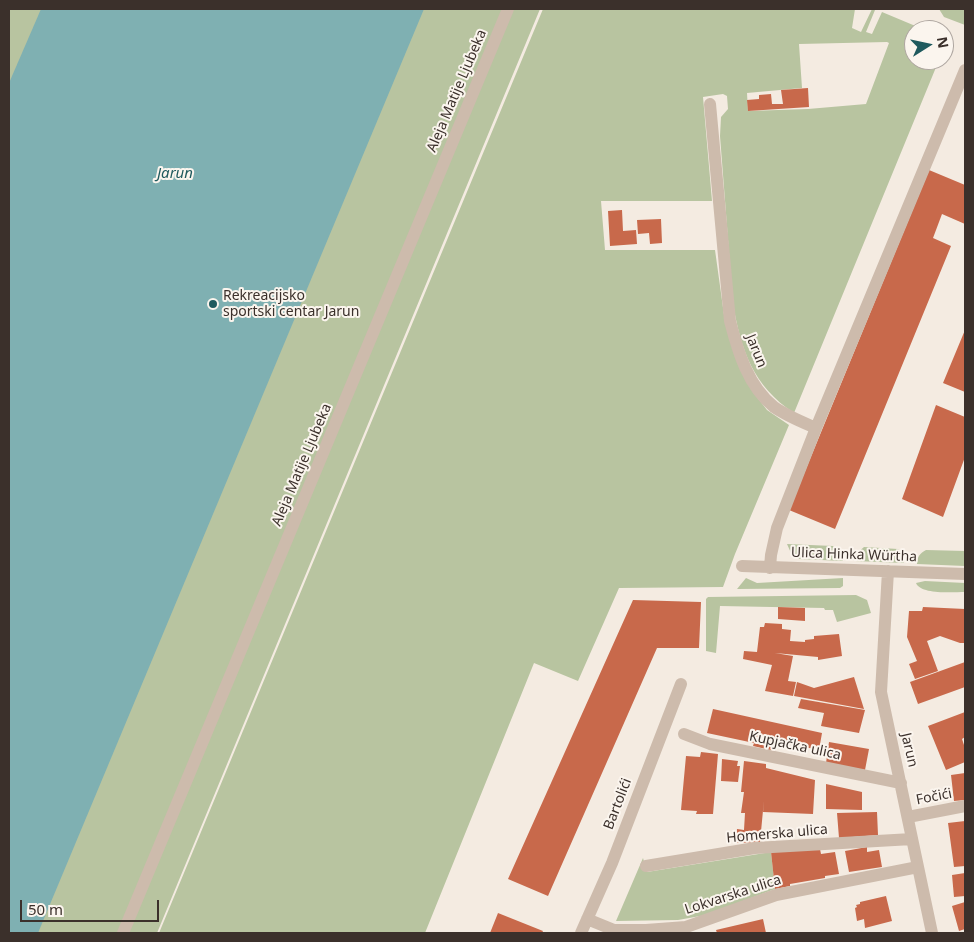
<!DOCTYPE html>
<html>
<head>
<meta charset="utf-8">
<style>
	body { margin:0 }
	#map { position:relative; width:974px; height:942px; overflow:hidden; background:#f4ebe1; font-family:"Noto Sans",sans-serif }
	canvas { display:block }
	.frame { position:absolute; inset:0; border:10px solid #3b302b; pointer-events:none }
	.north { position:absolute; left:904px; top:20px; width:50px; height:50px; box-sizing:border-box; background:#fbf5ee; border:1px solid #aea6a0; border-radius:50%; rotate:80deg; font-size:14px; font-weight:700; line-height:20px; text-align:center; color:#3b302b }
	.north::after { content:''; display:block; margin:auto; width:18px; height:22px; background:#1f5a5e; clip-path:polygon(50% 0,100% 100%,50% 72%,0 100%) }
	.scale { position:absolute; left:20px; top:900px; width:139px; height:22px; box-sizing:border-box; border:2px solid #3b302b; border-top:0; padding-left:6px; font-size:15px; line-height:18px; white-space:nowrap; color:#3b302b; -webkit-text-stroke:4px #fbf5ee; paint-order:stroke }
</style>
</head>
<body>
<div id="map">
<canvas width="974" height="942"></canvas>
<div class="frame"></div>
<div class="north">N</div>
<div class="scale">50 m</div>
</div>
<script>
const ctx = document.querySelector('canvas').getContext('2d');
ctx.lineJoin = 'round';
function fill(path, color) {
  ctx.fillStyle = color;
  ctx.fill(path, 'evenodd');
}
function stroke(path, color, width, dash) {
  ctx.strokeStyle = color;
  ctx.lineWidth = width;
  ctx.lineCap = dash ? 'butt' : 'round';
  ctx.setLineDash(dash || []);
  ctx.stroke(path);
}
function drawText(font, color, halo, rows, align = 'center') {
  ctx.font = font + ' "Noto Sans",sans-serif';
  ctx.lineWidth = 4;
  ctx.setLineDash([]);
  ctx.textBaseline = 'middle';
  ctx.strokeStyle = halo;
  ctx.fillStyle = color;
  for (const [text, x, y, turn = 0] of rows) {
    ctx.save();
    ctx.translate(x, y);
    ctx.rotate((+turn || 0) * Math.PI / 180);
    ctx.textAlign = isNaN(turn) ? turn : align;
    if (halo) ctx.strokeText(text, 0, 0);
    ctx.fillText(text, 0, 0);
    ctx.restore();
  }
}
const green = new Path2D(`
	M9,9H540L157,933H9Z
	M543,9H855L852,28L861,32L872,9L875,10L866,32L872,34L882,12L925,30H914V60H939L794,413C753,386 741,350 733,304L720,136L721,117L728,109L727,96L723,94L703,97L712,201H601L605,250H715L725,322L757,397L767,410L789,425L735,554L723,587L619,588L578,681L534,663L425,933H159ZM887,42L889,43L866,104L808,109L748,111L747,93L802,88L799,44Z
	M939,9H965V25L944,17Z
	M787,544L833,546L841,553L843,561L799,559L791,553Z
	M864,547L898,549L902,554L904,563L855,561L856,554Z
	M926,550L965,551V566L917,564C917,557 920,553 926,550Z
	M746,578L757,583L843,578V586L840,588L737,589Z
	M925,581L965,583V592C953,592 921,595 916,583Z
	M856,595L867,600L871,613L837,622L833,610H825L824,608L720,606L716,653L706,651V599L708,597Z
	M771,852L775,889L706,915L678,920L616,921L643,858L647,872Z`);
const water = new Path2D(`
	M41,9H424L38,933H9V83Z`);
const building = new Path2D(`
	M808,88L809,107L748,111L747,100L759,99V95L771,94L772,104H783L781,90Z
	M929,170L965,185V224L942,214L933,238L951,246L835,529L789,510Z
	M622,210L623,231L636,230L637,244L610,246L608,211Z
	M661,219L662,243L650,244L649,233L638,234L637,220Z
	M965,330V392L943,383Z
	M936,405L965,417V457L943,517L902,499Z
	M633,600L701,602L699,648H657L548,896L508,879Z
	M778,607L805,608V621L778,619Z
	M923,607L965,609V643H960L940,636L927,641L938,671L915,679L909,664L917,661L907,637L909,611H922Z
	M765,623L782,624V629L791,630L790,641L805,642V640L814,639V636L839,634L842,656L818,660V657L775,653L793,656L788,681L796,682L793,696L765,691L772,665L743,659L744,651L757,652L760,627H764Z
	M965,662V687L918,704L910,682Z
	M854,677L864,709L794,696L797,682L814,688Z
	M801,699L865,710L859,733L821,726L824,713L798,708Z
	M713,709L822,733L819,750L780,742V745H777L775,751L753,746L754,743L707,733Z
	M965,712V737L962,739L965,748V762L946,770L928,726Z
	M829,742L869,749L865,770L826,763Z
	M701,752L718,754L713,814H696L697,811L681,810L686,756L700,757Z
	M722,759L738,761L737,766H740L738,782L721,781Z
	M744,761L766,764V768L815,780L813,814L763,812L764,800L760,842L736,843L737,829L744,830L745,813H741L744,792H741Z
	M965,773V800L954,801L951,775Z
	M826,784L862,792V810L826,809Z
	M877,812L878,835L839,838L837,813Z
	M965,821V866L954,867L948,823Z
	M867,847V852L879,850L882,867L849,872L845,851Z
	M820,849L821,854L835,852L839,874L825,876V878L790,884V886L775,889L771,852Z
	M965,873V896L954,897L952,875Z
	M886,896L892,921L865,928L864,919L857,921L855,908L857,907L856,905L860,904V902Z
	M965,902V929L959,931L952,906Z
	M498,913L543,931L542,933H490Z
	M763,919L766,933H717L716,930Z`);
const minor = new Path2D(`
	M710,104L730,321C738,352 748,386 774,407C787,416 802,422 816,428
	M742,566L965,574
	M770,568L771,555L777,528L816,428L965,70
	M888,571L881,692L932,933
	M684,734L710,744L901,783
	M908,817L965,806
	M646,866L755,848L912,839
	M587,919L614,930H646L686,927L776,895L918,867
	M123,933L508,9
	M581,933L612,863L681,684`);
const markers = [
	[213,304,5,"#1f5a5e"]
];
const streetNames = [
	["Aleja Matije Ljubeka",457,91,-67],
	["Jarun",756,351,68],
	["Aleja Matije Ljubeka",302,465,-67],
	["Ulica Hinka Würtha",854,555,2],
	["Kupjačka ulica",795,746,12],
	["Jarun",909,750,77],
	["Fočići",934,797,-11],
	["Bartolići",618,804,-69],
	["Homerska ulica",777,834,-5],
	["Lokvarska ulica",733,895,-18]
];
const poiNames = [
	["Rekreacijsko",223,296],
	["sportski centar Jarun",223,312]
];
const waterNames = [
	["Jarun",175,174]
];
fill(green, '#b8c4a0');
fill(water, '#7fb0b2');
fill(building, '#c8694b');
stroke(minor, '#cdbbac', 12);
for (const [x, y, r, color] of markers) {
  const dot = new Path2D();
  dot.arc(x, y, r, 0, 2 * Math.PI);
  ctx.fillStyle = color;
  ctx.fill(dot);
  stroke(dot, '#fbf5ee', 2);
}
drawText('14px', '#3b302b', '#fbf5ee', streetNames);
drawText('14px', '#3b302b', '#fbf5ee', poiNames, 'left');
drawText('italic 15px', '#1f5a5e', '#fbf5ee', waterNames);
</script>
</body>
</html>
